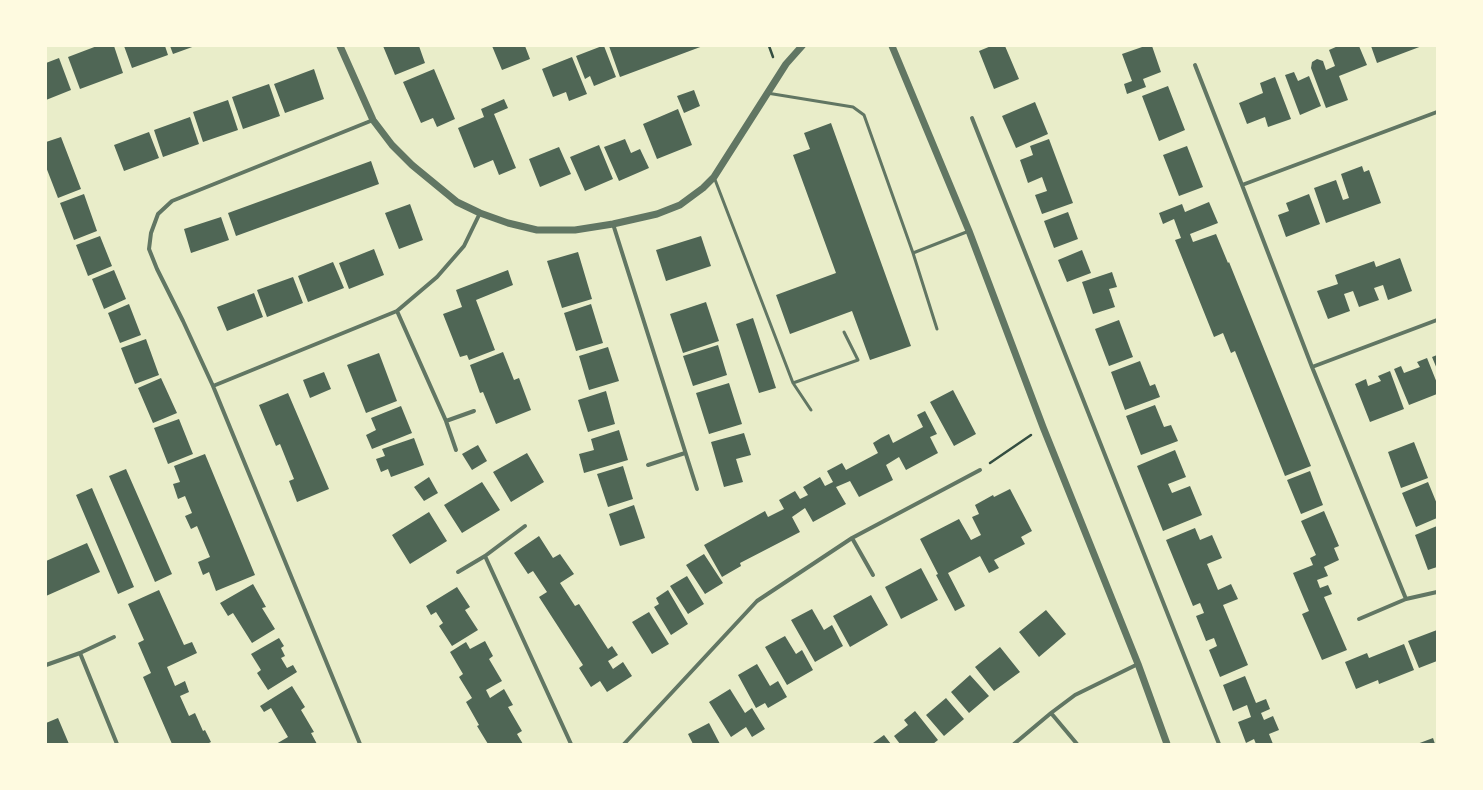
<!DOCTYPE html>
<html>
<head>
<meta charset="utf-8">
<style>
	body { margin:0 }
	#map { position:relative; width:1483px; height:790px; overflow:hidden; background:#e9edc9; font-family:Inter,sans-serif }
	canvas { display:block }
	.frame { position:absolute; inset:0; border:47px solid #fefae0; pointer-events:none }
</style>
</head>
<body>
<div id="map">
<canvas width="1483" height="790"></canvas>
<div class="frame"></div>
</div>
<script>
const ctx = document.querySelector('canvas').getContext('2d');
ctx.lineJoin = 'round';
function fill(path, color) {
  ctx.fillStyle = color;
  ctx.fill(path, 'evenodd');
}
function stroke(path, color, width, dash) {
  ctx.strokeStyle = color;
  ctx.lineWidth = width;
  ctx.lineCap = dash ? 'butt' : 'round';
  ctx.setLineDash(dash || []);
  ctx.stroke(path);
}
const building = new Path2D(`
	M97,46H114L123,73L80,89L68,57Z
	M124,46H165L168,55L132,68Z
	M170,46H195L173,54Z
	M383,46H419L425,63L395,75Z
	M492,46H525L530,59L502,70Z
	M602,46H604L616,77L594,86L590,76L585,79L576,56Z
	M609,46H703L620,77Z
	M991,46H1005L1019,79L994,89L979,51Z
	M1145,46H1152L1161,72L1143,79L1146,87L1127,94L1124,84L1132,81L1122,54Z
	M1338,46H1359L1367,65L1339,76L1348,100L1326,108L1311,68L1312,62L1317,59L1323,61L1326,70L1335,66L1329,50Z
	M1371,46H1422L1377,63Z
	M572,57L587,94L569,101L566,92L553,97L542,69Z
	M59,58L71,90L46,100V63Z
	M314,69L324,99L285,113L274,84Z
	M434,69L455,119L437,127L433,118L421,123L403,82Z
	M1294,72L1298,81L1309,76L1321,106L1300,115L1285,75Z
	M1275,77L1291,119L1268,127L1265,117L1247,124L1239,103L1263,93L1260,83Z
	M269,84L280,116L243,129L232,97Z
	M1168,86L1185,130L1159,141L1142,96Z
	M694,90L700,106L684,113L677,96Z
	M504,99L508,108L494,114L516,168L499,175L493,160L474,168L458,128L484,117L481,109Z
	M228,100L238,130L203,142L193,112Z
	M1035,102L1048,134L1016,148L1002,116Z
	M678,109L692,145L657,159L643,124Z
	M190,117L199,144L163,157L154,130Z
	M831,123L911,346L870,360L852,311L790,334L776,295L836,273L793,155L810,149L804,133Z
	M149,132L159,158L124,171L114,145Z
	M61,137L81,189L58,198L46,167V142Z
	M625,139L631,153L640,149L649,168L619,181L604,147Z
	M1049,139L1073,203L1042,214L1035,195L1047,191L1042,177L1028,183L1020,160L1033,155L1030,146Z
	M599,145L613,179L585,191L570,157Z
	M1187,146L1203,187L1179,196L1163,155Z
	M559,147L571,174L540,187L529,159Z
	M371,161L379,184L236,236L228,213Z
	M1362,166L1364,172L1369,170L1381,203L1326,223L1314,188L1336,180L1343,200L1349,198L1341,174Z
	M84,194L97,231L74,240L60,203Z
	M1309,194L1320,224L1286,237L1278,215L1289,211L1286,203Z
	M1209,202L1218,223L1190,234L1193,242L1216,234L1228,263L1229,262L1311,466L1285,476L1235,351L1231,353L1223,333L1214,337L1175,240L1181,238L1174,219L1163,224L1159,213L1182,204L1185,212Z
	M410,204L423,240L399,249L385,213Z
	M1068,212L1078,239L1054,248L1044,221Z
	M221,217L229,240L191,253L184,229Z
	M100,236L112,266L88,276L76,245Z
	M701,236L711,266L666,281L656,250Z
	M374,249L384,275L349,289L339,263Z
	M1082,250L1091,273L1067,282L1058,260Z
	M578,252L592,299L562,308L547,261Z
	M1400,258L1412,291L1388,300L1383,285L1374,288L1379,300L1359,307L1353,291L1344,294L1350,311L1328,319L1317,291L1338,284L1335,275L1374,261L1376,267Z
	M333,262L344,288L308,302L298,276Z
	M114,270L126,299L104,309L92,279Z
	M508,270L513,285L476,300L495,350L469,360L467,355L460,357L443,314L462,307L456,290Z
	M1112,272L1117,287L1109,289L1115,307L1093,314L1082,282Z
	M293,277L303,303L267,317L257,290Z
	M254,293L263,317L227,331L217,307Z
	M706,302L719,341L683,353L670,314Z
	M129,304L141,335L120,343L108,313Z
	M591,304L603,343L576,351L564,313Z
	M753,318L776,388L759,393L736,324Z
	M1119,320L1133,357L1109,366L1095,329Z
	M146,339L159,375L135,384L121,348Z
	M718,345L727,375L693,386L683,356Z
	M608,347L619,381L589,390L579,356Z
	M503,352L514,380L519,378L531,410L496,424L483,392L480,393L470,365Z
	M379,353L397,401L366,413L347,365Z
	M1437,355V369L1432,357Z
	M1427,358L1437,383V394L1409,405L1394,369L1401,366L1404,373L1420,367L1417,362Z
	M1140,361L1150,386L1155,384L1160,397L1125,410L1111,372Z
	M1390,371L1404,409L1370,422L1355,384L1366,379L1368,386L1381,381L1378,376Z
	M324,372L331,389L310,398L303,380Z
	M161,378L177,413L153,423L138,388Z
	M729,383L742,424L709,434L696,393Z
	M953,390L976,434L954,446L930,402Z
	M606,391L615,424L588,432L578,400Z
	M288,393L329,489L297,502L289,481L294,479L280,444L276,446L259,405Z
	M1155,405L1164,427L1171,425L1178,441L1141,455L1126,416Z
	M401,406L412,433L372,449L366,435L376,430L371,418Z
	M925,411L937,434L930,437L938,453L906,470L899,457L886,465L893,480L859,497L850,481L836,487L846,504L813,522L805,508L792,517L800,532L740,563L741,566L722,577L704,545L765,511L768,517L784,509L779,500L795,491L800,499L808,495L803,487L820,477L825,486L833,482L827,471L842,463L846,470L878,453L873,443L881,438L889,434L893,443L923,427L917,415Z
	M179,419L193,454L168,464L154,428Z
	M619,430L628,460L584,473L579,454L594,450L591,439Z
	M744,433L751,455L736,459L743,482L724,487L711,442Z
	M414,438L424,465L391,477L388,469L381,472L376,459L385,456L382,449Z
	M1414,442L1428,478L1401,488L1388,452Z
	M478,445L487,461L472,470L462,454Z
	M1175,450L1186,477L1168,484L1172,493L1190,486L1202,515L1163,531L1137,466Z
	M527,453L544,482L511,502L493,472Z
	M205,454L255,575L216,591L209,572L203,575L198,562L210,557L197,526L191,529L185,516L192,513L185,496L178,499L173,484L180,482L174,466Z
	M623,466L633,499L608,507L597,474Z
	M126,469L172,574L155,582L109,476Z
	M1310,471L1323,505L1301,514L1287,480Z
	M429,477L438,493L424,501L414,487Z
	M482,482L500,510L462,533L444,505Z
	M1428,482L1437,504V518L1416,527L1402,493Z
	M92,488L134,587L118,594L76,495Z
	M1010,489L1032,531L1021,537L1025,544L994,560L999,568L989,573L980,556L948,573L965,606L955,611L936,575L938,574L920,539L959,519L971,540L981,535L972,517L979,514L975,505L993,495L994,497Z
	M634,505L645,538L620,546L609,514Z
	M1324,511L1339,546L1334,548L1339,560L1324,567L1328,576L1317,580L1320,588L1328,585L1332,594L1324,597L1347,650L1322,660L1302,614L1309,611L1293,573L1313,565L1310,558L1316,555L1301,521Z
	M429,512L447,541L410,564L392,535Z
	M1437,526V567L1428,570L1415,535Z
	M1195,528L1200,540L1212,535L1222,558L1207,564L1218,590L1231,584L1238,599L1223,605L1248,665L1220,677L1209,650L1217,646L1214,638L1206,641L1196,616L1204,613L1200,603L1193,606L1166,540Z
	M539,536L553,558L560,554L574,574L560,583L575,606L579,604L608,649L612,646L618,655L608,661L613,669L623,662L632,676L607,692L600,681L591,687L579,668L583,665L539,597L547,592L533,571L528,574L514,553Z
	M87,543L100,572L46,596V561Z
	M704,554L723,583L705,594L686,565Z
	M921,568L938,600L901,619L885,587Z
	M687,576L704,604L688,614L670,586Z
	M253,584L266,607L262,608L275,629L252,643L233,613L228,616L220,603Z
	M457,587L470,607L465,610L478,630L452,646L439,626L443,623L436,612L431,615L426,606Z
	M159,590L184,645L192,642L197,653L167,667L175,686L185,681L189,692L180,696L189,716L195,713L203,731L205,730L211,742L207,744H172L143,677L151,673L138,643L144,640L128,604Z
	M668,590L688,624L671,635L654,607L659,604L656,598Z
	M871,595L888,625L850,647L833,616Z
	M812,609L824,630L832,625L843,646L815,662L791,620Z
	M1046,610L1066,634L1039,657L1019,632Z
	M649,612L669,644L652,654L632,622Z
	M1437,630V661L1419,668L1408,641Z
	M785,636L796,654L802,650L813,670L787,685L765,647Z
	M279,638L284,646L281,648L285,656L281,658L287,668L293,665L297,672L268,690L257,673L261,670L251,654Z
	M485,641L493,656L489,659L502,681L486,690L490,698L504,689L513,705L508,707L522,731L517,734L523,744H488L477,726L479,725L466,702L472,698L459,677L463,674L450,652L466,642L470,649Z
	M1404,644L1414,670L1379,684L1378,680L1356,689L1345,662L1367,653L1369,658Z
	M1000,647L1020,672L994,691L975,667Z
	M757,664L770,686L778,681L787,697L768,708L765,703L756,708L738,675Z
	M970,675L989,696L969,713L951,692Z
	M1245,676L1256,703L1266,699L1270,709L1261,713L1264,720L1273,716L1279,730L1269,734L1273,744H1256L1254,739L1246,743L1238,722L1251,717L1247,705L1233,711L1223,685Z
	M292,686L305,707L301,710L314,732L311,733L317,744H276L288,737L271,708L264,712L260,706Z
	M730,689L745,713L752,708L765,729L752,737L746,727L731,737L709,702Z
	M946,698L964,719L944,736L926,715Z
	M915,711L938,740L933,744H900L894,736L908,725L904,720Z
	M58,718L69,744H46V723Z
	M709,723L720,744H693L688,734Z
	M884,735L891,744H874L873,743Z
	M1433,738L1435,744H1417Z`);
const path = new Path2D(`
	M769,46L773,57
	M990,463L1031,435`);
const service = new Path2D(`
	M767,93L853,107L864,115L913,253L937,329
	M714,177L793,383L811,410
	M913,253L969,231
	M793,383L858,360L844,332`);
const minor = new Path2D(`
	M1195,65L1242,185L1312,367L1406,599
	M972,118L1219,744
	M1242,185L1437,112
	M613,224L697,489
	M397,311L446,421L456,450
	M1312,367L1437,320
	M213,386L397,311L437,277L464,246L480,213
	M446,421L474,411
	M648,465L685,453
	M852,538L873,575
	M485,556L571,744
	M458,572L485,556L525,526
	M1359,619L1406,599L1437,592
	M80,653L117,744
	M46,665L80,653L114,637
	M1051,713L1077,744
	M360,744L213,386L183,321L157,269L149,249L151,233L158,214L172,201L373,120
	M624,744L757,601L852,538L980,470
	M1014,744L1051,713L1075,695L1138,664`);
const tertiary = new Path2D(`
	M340,46L373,120L392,145L412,165L457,202L480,213L508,223L537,230H575L613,224L657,214L680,205L703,188L714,177L786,64L802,46
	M892,46L969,231L1043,427L1138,664L1167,744`);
fill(building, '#4f6655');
stroke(path, '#344e41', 2.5);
stroke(service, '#617663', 3);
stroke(minor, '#617663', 4);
stroke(tertiary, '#617663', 7);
</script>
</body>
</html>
